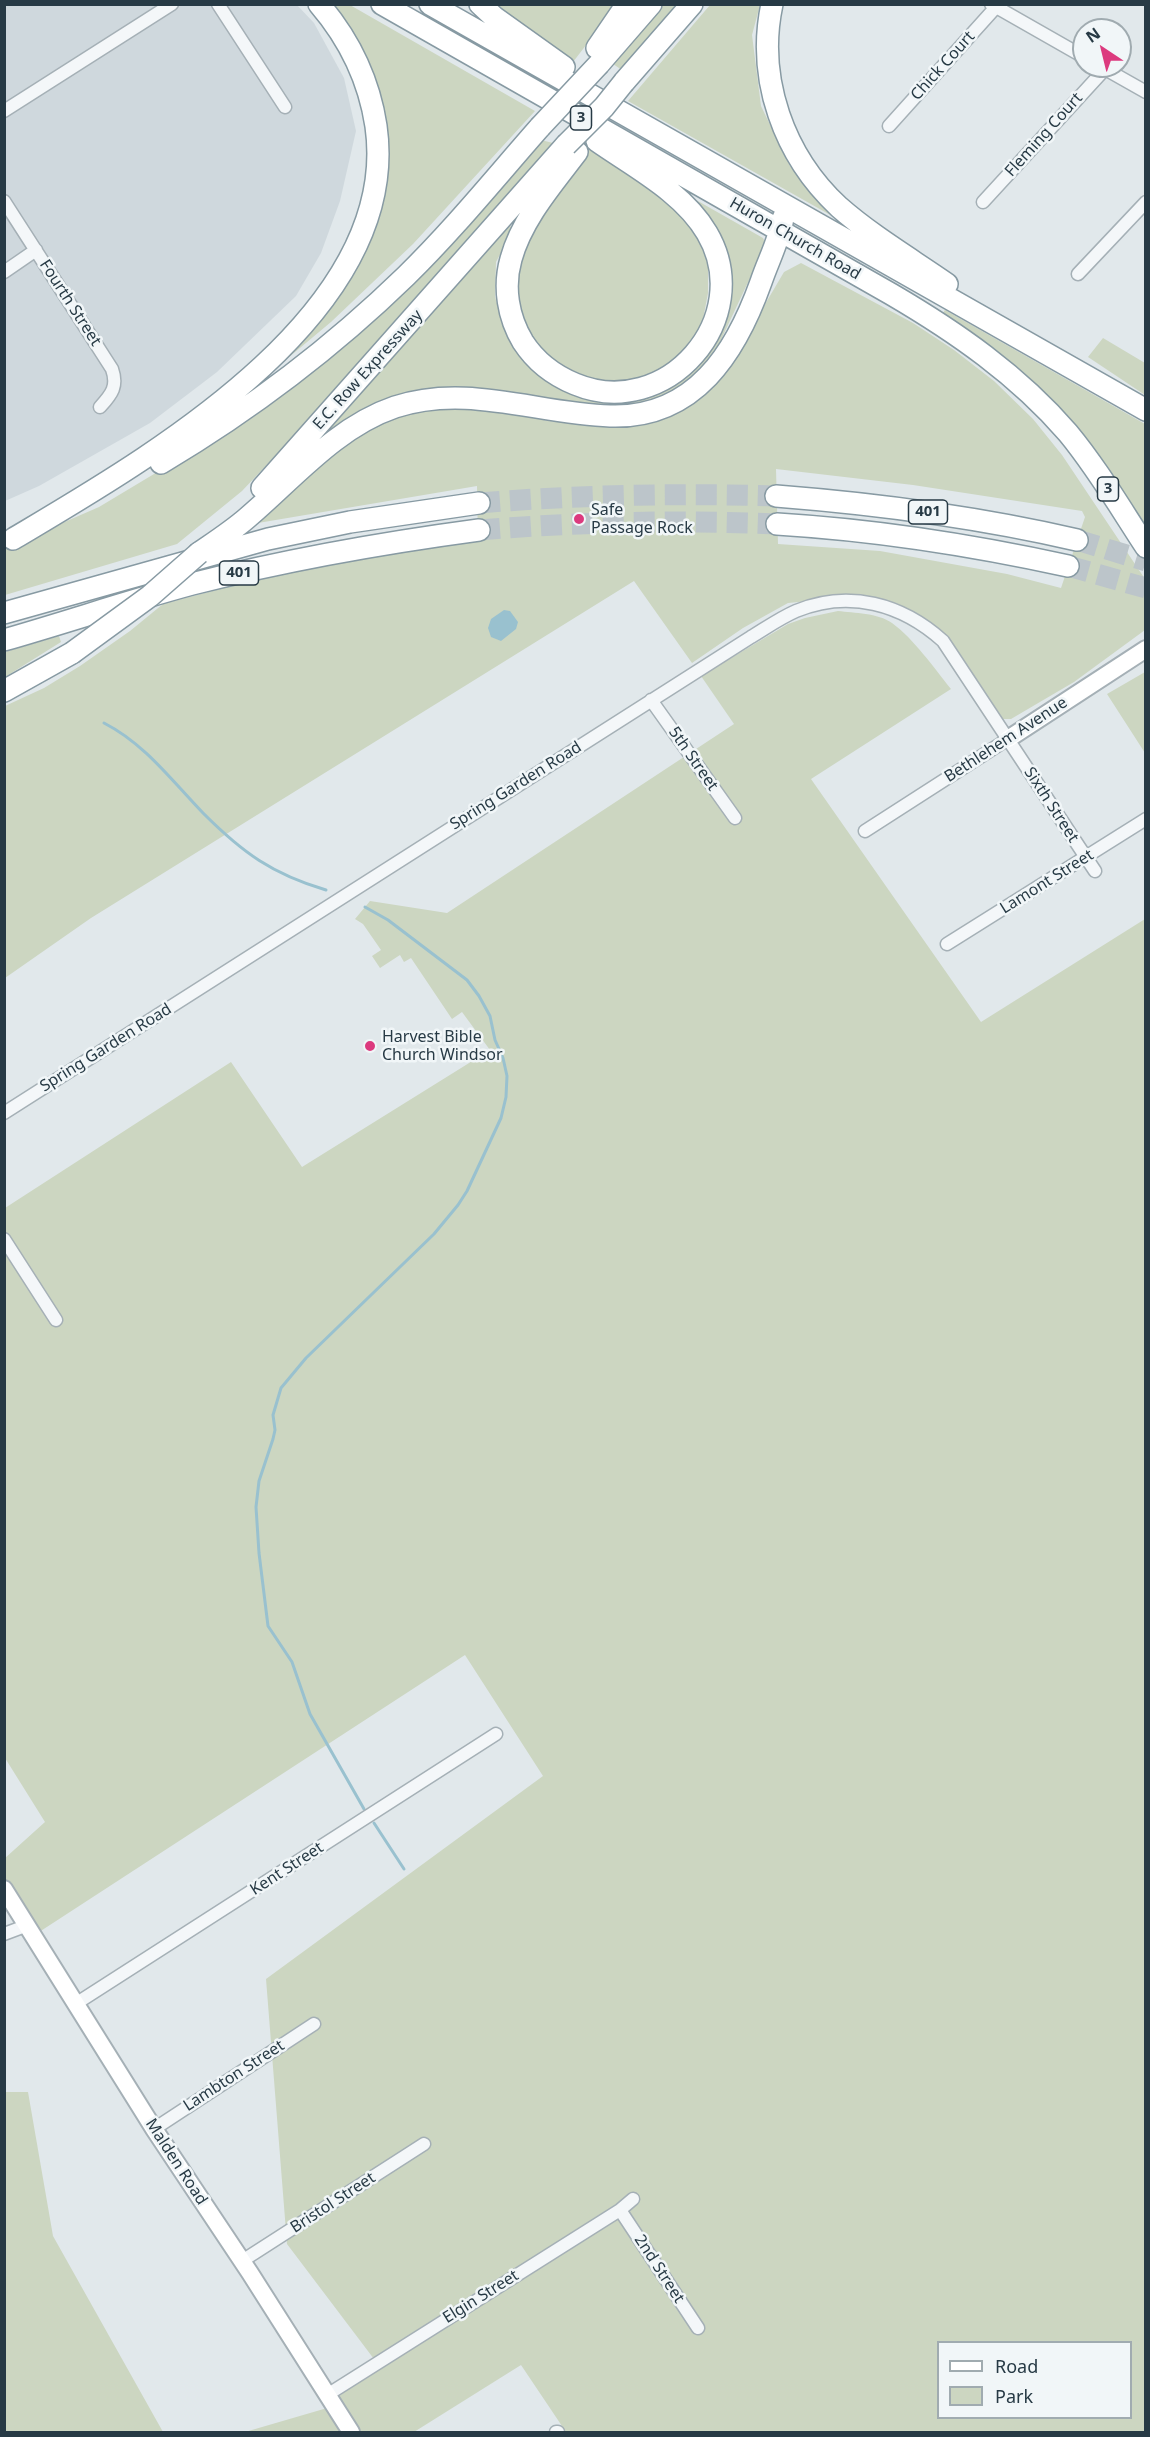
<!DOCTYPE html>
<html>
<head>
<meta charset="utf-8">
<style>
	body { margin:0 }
	#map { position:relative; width:1150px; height:2437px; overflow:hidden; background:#e1e8eb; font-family:"Noto Sans",sans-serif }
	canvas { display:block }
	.frame { position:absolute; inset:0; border:6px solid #273a45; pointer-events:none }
	.legend { position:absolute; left:937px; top:2341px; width:195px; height:78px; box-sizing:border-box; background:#f1f6f8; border:2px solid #a0abb0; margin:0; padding:8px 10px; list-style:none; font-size:18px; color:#273a45 }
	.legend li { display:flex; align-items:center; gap:12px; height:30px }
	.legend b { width:30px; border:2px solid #a0abb0 }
	.north { position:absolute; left:1072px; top:18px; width:60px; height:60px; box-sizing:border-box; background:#f1f6f8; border:2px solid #a0abb0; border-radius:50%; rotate:325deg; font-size:16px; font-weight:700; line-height:24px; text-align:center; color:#273a45 }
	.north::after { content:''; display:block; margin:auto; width:21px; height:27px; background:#dc3a7e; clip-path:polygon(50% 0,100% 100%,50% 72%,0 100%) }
</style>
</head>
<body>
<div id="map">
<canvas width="1150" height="2437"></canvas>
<div class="frame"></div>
<ul class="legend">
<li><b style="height:8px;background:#fff"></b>Road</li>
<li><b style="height:16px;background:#ccd6c1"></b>Park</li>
</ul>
<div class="north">N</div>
</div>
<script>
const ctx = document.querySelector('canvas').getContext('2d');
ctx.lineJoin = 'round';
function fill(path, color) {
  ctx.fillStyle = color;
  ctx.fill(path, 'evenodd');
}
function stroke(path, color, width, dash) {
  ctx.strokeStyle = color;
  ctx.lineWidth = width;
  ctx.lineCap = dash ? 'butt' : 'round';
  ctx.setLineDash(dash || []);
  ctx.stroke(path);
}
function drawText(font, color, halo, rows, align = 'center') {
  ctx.font = font + ' "Noto Sans",sans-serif';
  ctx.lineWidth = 5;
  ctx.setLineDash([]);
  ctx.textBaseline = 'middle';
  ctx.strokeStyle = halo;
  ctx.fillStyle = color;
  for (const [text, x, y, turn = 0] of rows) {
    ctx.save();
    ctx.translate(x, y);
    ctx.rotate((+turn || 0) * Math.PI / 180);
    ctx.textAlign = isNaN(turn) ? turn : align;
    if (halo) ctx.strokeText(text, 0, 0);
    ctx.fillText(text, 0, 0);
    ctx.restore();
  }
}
const built = new Path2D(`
	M5,5H297L314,23L344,78L356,131L340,201L321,253L296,296L217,372L150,423L39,486L5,501Z`);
const green = new Path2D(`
	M323,5H350L535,111L413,244L331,322L264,378L365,246L380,126Z
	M492,5H617L573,62Z
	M660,5H679L622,70L610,62Z
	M710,5H760L752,35L761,106L790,166L857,230L628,101Z
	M541,140L553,143L498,211L350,377L242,491L177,544L5,595V548L99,507L214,438Z
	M588,146L669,201L697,231L708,263V293L702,325L678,357L652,375L617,384L588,383L534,349L516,315L513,284L519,249L541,210Z
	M682,192L763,238L766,244L719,344L701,368L673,391L651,403L617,410L464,390L334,434L328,429L507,225L514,228L496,262L495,296L502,324L514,347L550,382L591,399L620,401L650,392L726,304Z
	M801,263L913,323L954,350L994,381L1033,419L1062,455L1145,579V630L1074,682L1011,719H1002L950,642L929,622L901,607L862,596L788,603L743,628L692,663L634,581L91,918L5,978V706L44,688L80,666L130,631L163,604L284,572L392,552L478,541L477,486L252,524L353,437L398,415L453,407L501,410L548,421L619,426L660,416L741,345L784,272ZM776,469L913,485L1082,511L1085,517L1061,588L1007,574L880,551L778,544Z
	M945,310L1145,424V530L1112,480L942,314Z
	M1103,338L1145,363V395L1088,357Z
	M838,611C854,613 878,613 892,623C914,639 934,668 951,689L811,779L981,1022L1145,919V2432H566L521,2365L414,2432H353L336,2399L377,2363L287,2244L266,1979L543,1776L465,1655L33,1936L5,1890L4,1859L45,1822L5,1758V1208L231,1062L302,1167L490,1050L462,1012L452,1019L411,958L404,962L400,955L380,968L372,956L381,950L363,924L355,919L370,901L447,913L734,724L701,676L788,624L805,618ZM938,2342H1130V2418H938Z
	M59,636L61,642L5,677V652Z
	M1145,672V753L1107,694Z
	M5,2092H28L53,2236L163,2432H5Z
	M334,2406L348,2432H245Z`);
const water = new Path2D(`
	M504,610L510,611L518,622L516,629L501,641L491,637L488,628L491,619Z`);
const stream = new Path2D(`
	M104,723C145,744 172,781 203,813C243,853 272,874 326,890
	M364,1809L310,1714L292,1662L268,1626L259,1553L256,1507L259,1481L273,1439L275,1430L273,1415L281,1388L306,1358L434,1234L458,1205L467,1191L501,1118L506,1097L507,1076L503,1058L495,1040L490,1016L479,996L467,980L388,920L365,907
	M374,1823L404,1869`);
const highwayTunnel = new Path2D(`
	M479,503C578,495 677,493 776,496
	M479,530C578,522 677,520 777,524
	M1077,540L1146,561
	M1068,566L1146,588`);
const street = new Path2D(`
	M218,4L285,107
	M991,4L1084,57
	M1100,66L1146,92
	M4,111L172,4
	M889,126L996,7
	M4,201L112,369C118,386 112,394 100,407
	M983,202L1105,69
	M4,272L36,250
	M1078,274L1146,202
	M651,700L735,818
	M865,831L1008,739
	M947,944L1146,819
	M4,1113L751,637C766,628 780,618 796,611C849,589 902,604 943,641L1095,871
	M4,1239L56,1320
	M4,1934L28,1925
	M77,2003L496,1734
	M154,2129L314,2024
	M620,2210L698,2328
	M242,2261L424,2144
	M327,2395L620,2210L633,2199
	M556,2432H558`);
const secondary = new Path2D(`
	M1008,739L1146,649
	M4,1889L154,2129L250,2273L351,2432`);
const highway = new Path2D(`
	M382,4L891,294C956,332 1018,375 1068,433C1097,468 1121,509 1146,547
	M430,4L1146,410
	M480,4L494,17L564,67
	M772,4C756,79 784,156 839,207C872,236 911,259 947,284
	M597,48L627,4
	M599,64L651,4
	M624,82L692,4
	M577,152C552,185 522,219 511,259C503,287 508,317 523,342C536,362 553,375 575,384C666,422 757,318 707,233C683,192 634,167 597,141
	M161,463C250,410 332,348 406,276C454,229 496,177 540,127
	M262,488L566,145
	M776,496C878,504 978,517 1077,540
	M777,524C876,530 972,545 1068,566
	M13,539C149,458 403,314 376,126C369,80 349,39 319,4
	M199,553C215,542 232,531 247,518C293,479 336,427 395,407C467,383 538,414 610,416C695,419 736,352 761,282C768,261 779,241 783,218
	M4,613L268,539L350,522L479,503
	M4,640C67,622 129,601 192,584C286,560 382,543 479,530
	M4,691L72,653`);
const highwayBridge = new Path2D(`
	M540,127L599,64
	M566,145L604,107L624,82
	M72,653L150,596L199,553`);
const markers = [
	[579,519,6,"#dc3a7e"],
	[370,1046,6,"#dc3a7e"]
];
const shields = [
	[581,118,21],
	[1108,489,21],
	[928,512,39],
	[239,573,39]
];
const shieldNames = [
	["3",581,118],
	["3",1108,489],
	["401",928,512],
	["401",239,573]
];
const streetNames = [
	["Chick Court",943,66,-48],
	["Fleming Court",1044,135,-48],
	["Huron Church Road",795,239,30],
	["Fourth Street",70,303,57],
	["E.C. Row Expressway",368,370,-48],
	["Bethlehem Avenue",1006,740,-33],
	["5th Street",693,759,55],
	["Spring Garden Road",516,786,-32],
	["Sixth Street",1051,805,57],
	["Lamont Street",1047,882,-32],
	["Spring Garden Road",106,1048,-32],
	["Kent Street",287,1869,-33],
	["Lambton Street",234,2076,-33],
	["Malden Road",176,2162,57],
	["Bristol Street",333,2203,-33],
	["2nd Street",659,2269,57],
	["Elgin Street",481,2297,-32]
];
const poiNames = [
	["Safe",591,510],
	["Passage Rock",591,528],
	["Harvest Bible",382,1037],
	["Church Windsor",382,1055]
];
fill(built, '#cfd8dd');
fill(green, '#ccd6c1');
fill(water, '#99c1cf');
stroke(stream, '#99c1cf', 3);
stroke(highwayTunnel, '#bcc5ca', 21, [21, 10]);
stroke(street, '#a5b0b6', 15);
stroke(secondary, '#a5b0b6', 20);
stroke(highway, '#879aa3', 24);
stroke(street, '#f4f7f9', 12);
stroke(secondary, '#fff', 16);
stroke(highway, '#fff', 21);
stroke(highwayBridge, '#879aa3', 24, []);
stroke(highwayBridge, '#fff', 21);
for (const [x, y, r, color] of markers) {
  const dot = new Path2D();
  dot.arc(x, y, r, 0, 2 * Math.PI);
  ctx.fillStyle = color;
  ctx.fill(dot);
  stroke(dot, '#f1f6f8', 2);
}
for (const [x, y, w] of shields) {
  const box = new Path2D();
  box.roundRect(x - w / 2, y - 12, w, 24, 4.5);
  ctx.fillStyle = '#f1f6f8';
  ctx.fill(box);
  stroke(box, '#273a45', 1.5);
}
drawText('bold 15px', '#273a45', null, shieldNames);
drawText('16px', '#273a45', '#f1f6f8', streetNames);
drawText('16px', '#273a45', '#f1f6f8', poiNames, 'left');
</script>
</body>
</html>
